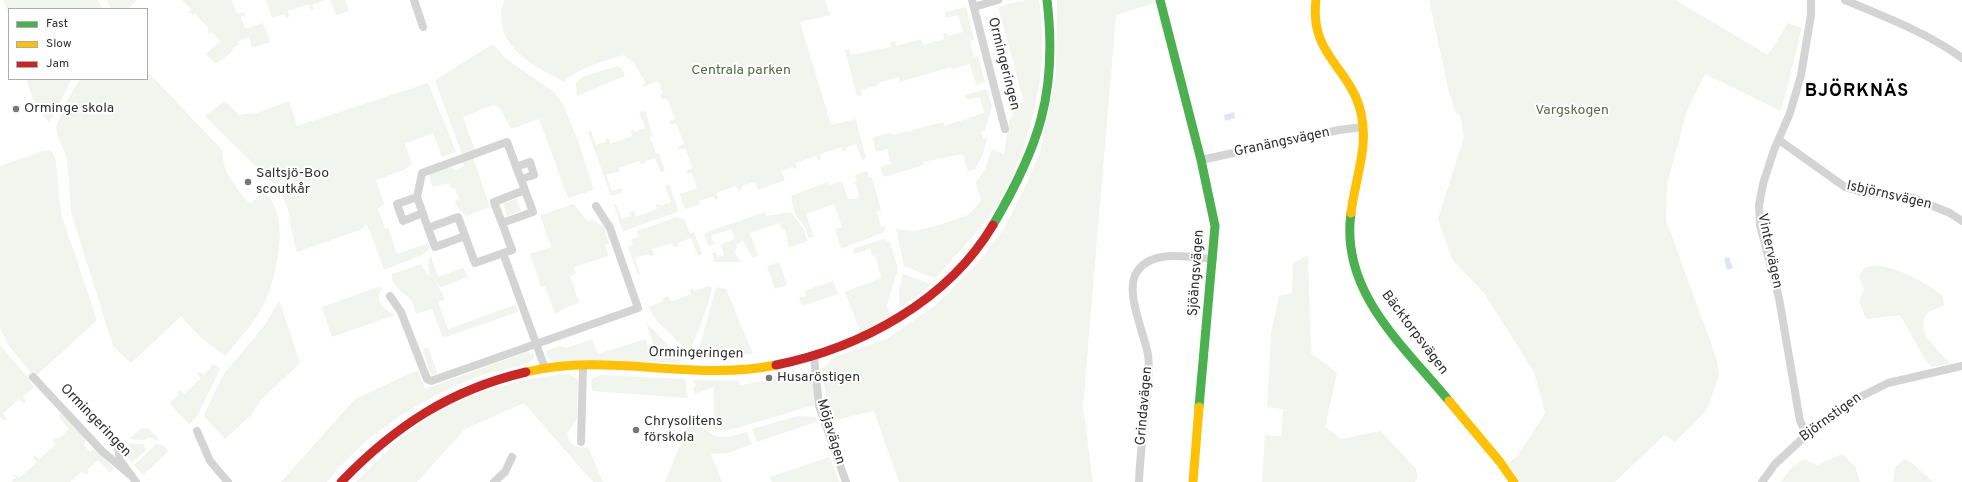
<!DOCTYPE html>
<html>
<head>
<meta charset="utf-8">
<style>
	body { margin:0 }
	#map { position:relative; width:1962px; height:482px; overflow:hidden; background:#fff; font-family:Overpass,sans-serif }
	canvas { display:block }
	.legend { position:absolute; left:8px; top:8px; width:140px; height:72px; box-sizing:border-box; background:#fff; border:1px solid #acacac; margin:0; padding:5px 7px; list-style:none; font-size:12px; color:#303030 }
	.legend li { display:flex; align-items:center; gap:8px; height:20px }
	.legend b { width:20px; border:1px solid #acacac }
</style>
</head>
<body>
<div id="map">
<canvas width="1962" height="482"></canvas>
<ul class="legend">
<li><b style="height:5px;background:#4caf50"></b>Fast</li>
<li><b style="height:5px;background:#ffc107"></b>Slow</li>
<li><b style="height:5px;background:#c62828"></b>Jam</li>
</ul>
</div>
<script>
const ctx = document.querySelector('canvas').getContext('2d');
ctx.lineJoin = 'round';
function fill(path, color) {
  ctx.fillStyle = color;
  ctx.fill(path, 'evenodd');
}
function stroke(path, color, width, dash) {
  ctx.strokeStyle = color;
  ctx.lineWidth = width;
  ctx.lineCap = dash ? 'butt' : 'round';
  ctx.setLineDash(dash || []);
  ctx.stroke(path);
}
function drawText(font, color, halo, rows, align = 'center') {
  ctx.font = font + ' Overpass,sans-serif';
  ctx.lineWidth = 4;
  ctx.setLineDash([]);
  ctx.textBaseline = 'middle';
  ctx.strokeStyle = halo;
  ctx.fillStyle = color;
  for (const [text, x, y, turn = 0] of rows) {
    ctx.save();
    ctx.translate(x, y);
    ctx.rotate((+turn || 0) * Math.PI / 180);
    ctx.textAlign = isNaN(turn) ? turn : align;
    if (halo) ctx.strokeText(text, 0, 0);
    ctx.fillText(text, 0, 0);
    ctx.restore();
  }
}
const green = new Path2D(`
	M3,0H98L102,9H9V16Z
	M107,0H137L128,9H112Z
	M182,0H232L237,14L244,12L245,16L241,17L245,29L263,23L270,42L252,48L249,37L238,41L239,45L234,47L230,53L216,64L206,54L220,41L212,32L210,34L207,31L209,29L195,13L193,15L190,12L192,10Z
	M266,0H326L312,5L314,9L311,10L309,4L288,11L289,17L286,18L284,14L272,18Z
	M330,0H345L349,11L336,15Z
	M504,0H825L830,15L800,22L831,125L856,119L866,159L862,160L856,144L845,148L846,151H843L842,147L820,154L821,159L818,160L816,156L795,163L797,168L794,169L792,167L781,171L785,180L758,190L755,182L742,186V190L738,191L736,186L716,193L718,199L715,200L713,196L699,201L700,204L685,209L680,194L697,188L692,173L687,174L686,171L693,168L685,148L679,150L678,146L684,144L676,123L671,125L669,121L675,119L667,98L662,100L660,95L663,94L658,81L643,87L645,81L634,64L624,55C604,61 579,67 564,82C531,64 490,44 504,0Z
	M1025,0H1039C1050,67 1032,142 1000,201C996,208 990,214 985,221C970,241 952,259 935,278L904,266L896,229L914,231L936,226L968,215L981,201L976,183L986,167L992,149L1004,154L1010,118L1013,116L1011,106L1024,102L998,7Z
	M1057,0H1155V3L1116,15L1083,407L1093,482H899L874,411L830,421L822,369L834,357L887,339L937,304L978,263L1004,229L1023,191L1040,152L1056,73Z
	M1429,0H1675L1768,55L1788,23L1802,28L1781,111L1705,74L1687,110L1667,184L1666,220L1717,360L1719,376L1706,411L1675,442L1664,435L1615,482H1520L1508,463L1517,457L1545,413L1534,372L1484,293L1452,259L1438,219L1464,137L1460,115L1456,113L1449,93Z
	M966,7L974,40L970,42L974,57L978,56L985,82L976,85L970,64L952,69L951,67L900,82L899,77L878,83V85L861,90L862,95L857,96L845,50L849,49L851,55L891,47L890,42L895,41L896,46L921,39L923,45L944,39L943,34L947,33L948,36L963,32L958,15L946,18L945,12Z
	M493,44L505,58L554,92L563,104L578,141L594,190L568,198L539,119L511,129L500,108L493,105L463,117L475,150L462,155L435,80Z
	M618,66L623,70L625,76L577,96L576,83L582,77Z
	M147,71L222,150C223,173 235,187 250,204L263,192C292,212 277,275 265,302C256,322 238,339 225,356L198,335L181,316L131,363L113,346L71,212L67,158L58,137L56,127L60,118L70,95L80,79H147Z
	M26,79H72L49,123L34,102Z
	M428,83L456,152L442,157L433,133L405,144L412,164L404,170L376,180L384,204L378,209L385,229L388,228L397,254L428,243L430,248L424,254L384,270L370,231L366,224L360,230L297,252C289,229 293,209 277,187L205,116L225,101L239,115L257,113L289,101L297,126Z
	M987,89L992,106L985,130L981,132L983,139L987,138L983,154L975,169L968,171L963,154L923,162V165L884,177L880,167L891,164L887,149L876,152L873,137L892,133L893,135L943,122L945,126L984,113L980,97L967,100L965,95Z
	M645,110L653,136L650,137L656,154L659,153L665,171L661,172L655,158L645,161V163L641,164L639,161L619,168L620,171L606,175L612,191L621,188L623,192L611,196L588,132L591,131L596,145L606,142L605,139L608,138L610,144L632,136L630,130L633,129L634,132L645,128L639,112Z
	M46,150L52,152L56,161L61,214L97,320L35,377L9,346L0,328V166Z
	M473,157L490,207L466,216L458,208L455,201L459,199L454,187L451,188L449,183L433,187L427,171L441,170L452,167L454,170L464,166L462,161Z
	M867,171L869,177L866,179L872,177L881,210L877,212L881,227L885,226L884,232L841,249L835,230L842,227L834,204L806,214L814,237L809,238L805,227L795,214L791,196L828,182L829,185L842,181L848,199H857L859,196L857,187L854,183L857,182L855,175Z
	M669,184L678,209L677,212L624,231L622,229L614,205L616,204L622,219L631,216L629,212L634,211L636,217L657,209L656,205L659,203L660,206L671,202L665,186Z
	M517,199L521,211L507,216L503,203Z
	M574,204L588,222L592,219L604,227L609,244L605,245L608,256L574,267L576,274L570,276L579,303L567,307L555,314L545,286L541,287L530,254L551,247L540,215Z
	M765,212L766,216L791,212L804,230L807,241L789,248L785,229L782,230L779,223L750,233L758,256L753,258L743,241L737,244L735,254L741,262H715L712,253H716L718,257L724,255L721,244L735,239L731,229L711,236L714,244L709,246L704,235L706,232Z
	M677,217L684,219L690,234L694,232L702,254L698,256L691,238L677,243L678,246L674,247L672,243L652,249L654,255L649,256L648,254L635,258L640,274L638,275L628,247L633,244L631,239L639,237L637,231Z
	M883,239L890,242L898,269L887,306L891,316L861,333L845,292L881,278L875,255L872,256L870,249L855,254L853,249Z
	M430,254L438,277L463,268L468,277L441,287C427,277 427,270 430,254Z
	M1308,255L1311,353L1337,373L1325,427L1341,439L1381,431L1416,469L1418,477L1415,482H1262L1265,435L1281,436L1283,409L1267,407L1271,333L1279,296L1292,293L1293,263Z
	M779,262L787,285L775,289L767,266Z
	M421,264C428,277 441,286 445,299L438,302L448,329L515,305L518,312L443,338L432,309L416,314C415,311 414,305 412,302C406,293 389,286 392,274Z
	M1875,265C1900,268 1923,281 1943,296L1944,305C1939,308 1930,310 1927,314C1914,332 1940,352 1951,364L1932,367L1926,361L1900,315L1866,319L1859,301L1864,289L1859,277L1864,268Z
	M903,274L932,284L899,310V290Z
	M833,281L838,294L802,306L799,298L806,296L804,291Z
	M381,286L382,289C373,303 385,309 395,315L332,337L322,307Z
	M709,286L712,288L708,304L691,349H686L657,321L648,307L664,301L663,298L668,296L671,302L691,294L690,290L693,288L694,291Z
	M716,287L726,289L753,354C735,356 716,357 699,349Z
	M279,300L300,363L260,401L251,415L225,439L205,417V413L223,375L265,325Z
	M646,322L677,355L682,363L602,361L555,363L548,358L546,351L559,346L567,348L592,339L598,354L645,339L648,346L653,345Z
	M0,345L29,379L34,387L23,397L26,401L24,404L19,399L3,414L7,419L4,421L0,417Z
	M428,347L438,374L432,375L430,372L423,349Z
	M527,352L533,354L534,358C526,368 498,369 486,374C475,377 465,382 455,386C407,408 360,440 327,482H281L355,399L418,370L425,389Z
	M214,364L220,369L196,418L189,424L171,405V402L179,395L177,392L180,390L184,394L201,378L197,374L200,372L203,375Z
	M800,373L813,384L814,405L737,428L723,431L714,429V387L695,394L693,388L696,386L693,380L739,381L740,385L774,379V376Z
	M569,374L578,380L577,418L567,434C570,446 578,449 588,447L603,482H593L524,403L465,429L417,482H356C377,462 398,438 422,422C466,393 517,378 569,374Z
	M602,375L685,379L688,398L592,391L591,381L595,377Z
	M63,412L88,439L83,444L90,452L95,447L114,469L110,473L98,460L87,470L89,472L86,475L82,471L70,482H11L16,478L14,475L15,474L19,478L37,462L33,457L35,455L39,459L56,444L52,440L56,437L58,439L69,429L58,416Z
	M798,416L816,417V422L757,442L752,429Z
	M693,419C716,440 717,440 747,432L752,444L728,453L711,454L722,482H665L690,421Z
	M142,428L149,429L159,439L157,441L150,437L144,440L129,439Z
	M129,443L144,444L146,450L132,463C126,457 124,450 129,443Z
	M156,444L164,446L169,451L143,475L134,465Z
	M1842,454L1855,466L1860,482H1781L1790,469L1804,459L1817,465Z
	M830,457L839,482H772L770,477Z
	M1905,459L1912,463L1933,482H1893L1895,467Z`);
const water = new Path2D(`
	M1234,112L1235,118L1225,121L1224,115Z
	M1729,257L1733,268L1727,270L1724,259Z`);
const street = new Path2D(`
	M414,0L423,27
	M972,0L1005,129
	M1845,0C1885,17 1926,32 1962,58
	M974,7L998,0
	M1779,140L1845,187L1862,192L1913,198L1950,213L1962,221
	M507,142L533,212L502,223L512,250L475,263L458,217L428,228L417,197L422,173Z
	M1201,160L1339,130L1363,127
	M516,167L530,162L534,175L521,179
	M417,197L397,204L403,221L423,213
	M502,223L494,202L525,190
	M428,228L435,247L465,236
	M503,253L545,368
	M390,296L401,312L427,379L431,381L638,308L610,228L596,206
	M814,357L819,406L846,482
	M33,377L102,451L129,474
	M197,431L210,461L228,482
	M1807,435L1800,421L1779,298L1760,225L1759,205L1763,184L1774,150L1790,113L1801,75L1811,15V0
	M117,441L120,460L136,482
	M581,442L583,367
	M494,482L505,472L512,457
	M1139,482C1140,452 1145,421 1147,391C1148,379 1150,366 1148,355C1144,331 1123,290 1138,270C1154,249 1190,257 1213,259
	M1762,482L1775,464L1801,440L1852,401L1888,383L1962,366`);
const fast = new Path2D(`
	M1160,0L1201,160L1215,226L1199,407
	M1351,213C1340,292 1403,345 1449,401
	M993,225C1039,147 1058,92 1047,0`);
const slow = new Path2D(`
	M1316,0C1309,55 1351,68 1361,113C1369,147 1355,179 1351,213
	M526,372C608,352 694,382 776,365
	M1449,401L1500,462L1514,482
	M1193,482L1199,407`);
const jam = new Path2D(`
	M776,365C860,348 948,301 993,225
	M341,482C395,426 450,390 526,372`);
const markers = [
	[16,109,4,"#787878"],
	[248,182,4,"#787878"],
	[769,378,4,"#787878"],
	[636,430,4,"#787878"]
];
const streetNames = [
	["Ormingeringen",1003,64,76],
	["Granängsvägen",1282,143,-12],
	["Isbjörnsvägen",1889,196,13],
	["Vintervägen",1769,251,78],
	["Sjöängsvägen",1197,273,-86],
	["Bäcktorpsvägen",1414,333,53],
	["Ormingeringen",696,354,1],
	["Grindavägen",1145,406,-85],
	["Björnstigen",1831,418,-36],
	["Ormingeringen",95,421,46],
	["Möjavägen",830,432,73]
];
const parkNames = [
	["Centrala parken",741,71],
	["Vargskogen",1572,111]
];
const poiNames = [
	["Orminge skola",24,109],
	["Saltsjö-Boo",256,174],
	["scoutkår",256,190],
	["Husaröstigen",777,378],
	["Chrysolitens",644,422],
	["förskola",644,438]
];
const districtNames = [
	["BJÖRKNÄS",1857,92]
];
fill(green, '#f1f5ed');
fill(water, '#dbe7f2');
stroke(street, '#d4d4d4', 8);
stroke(fast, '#4caf50', 9);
stroke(slow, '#ffc107', 9);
stroke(jam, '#c62828', 9);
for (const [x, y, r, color] of markers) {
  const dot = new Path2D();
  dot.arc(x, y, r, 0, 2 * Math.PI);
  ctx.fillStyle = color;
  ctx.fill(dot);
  stroke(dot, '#fff', 1.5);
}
drawText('14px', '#303030', '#fff', streetNames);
drawText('14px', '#516c3d', '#fff', parkNames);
drawText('14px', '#303030', '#fff', poiNames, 'left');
ctx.letterSpacing = '1px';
drawText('bold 18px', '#000', '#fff', districtNames);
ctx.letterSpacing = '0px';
</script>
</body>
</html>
